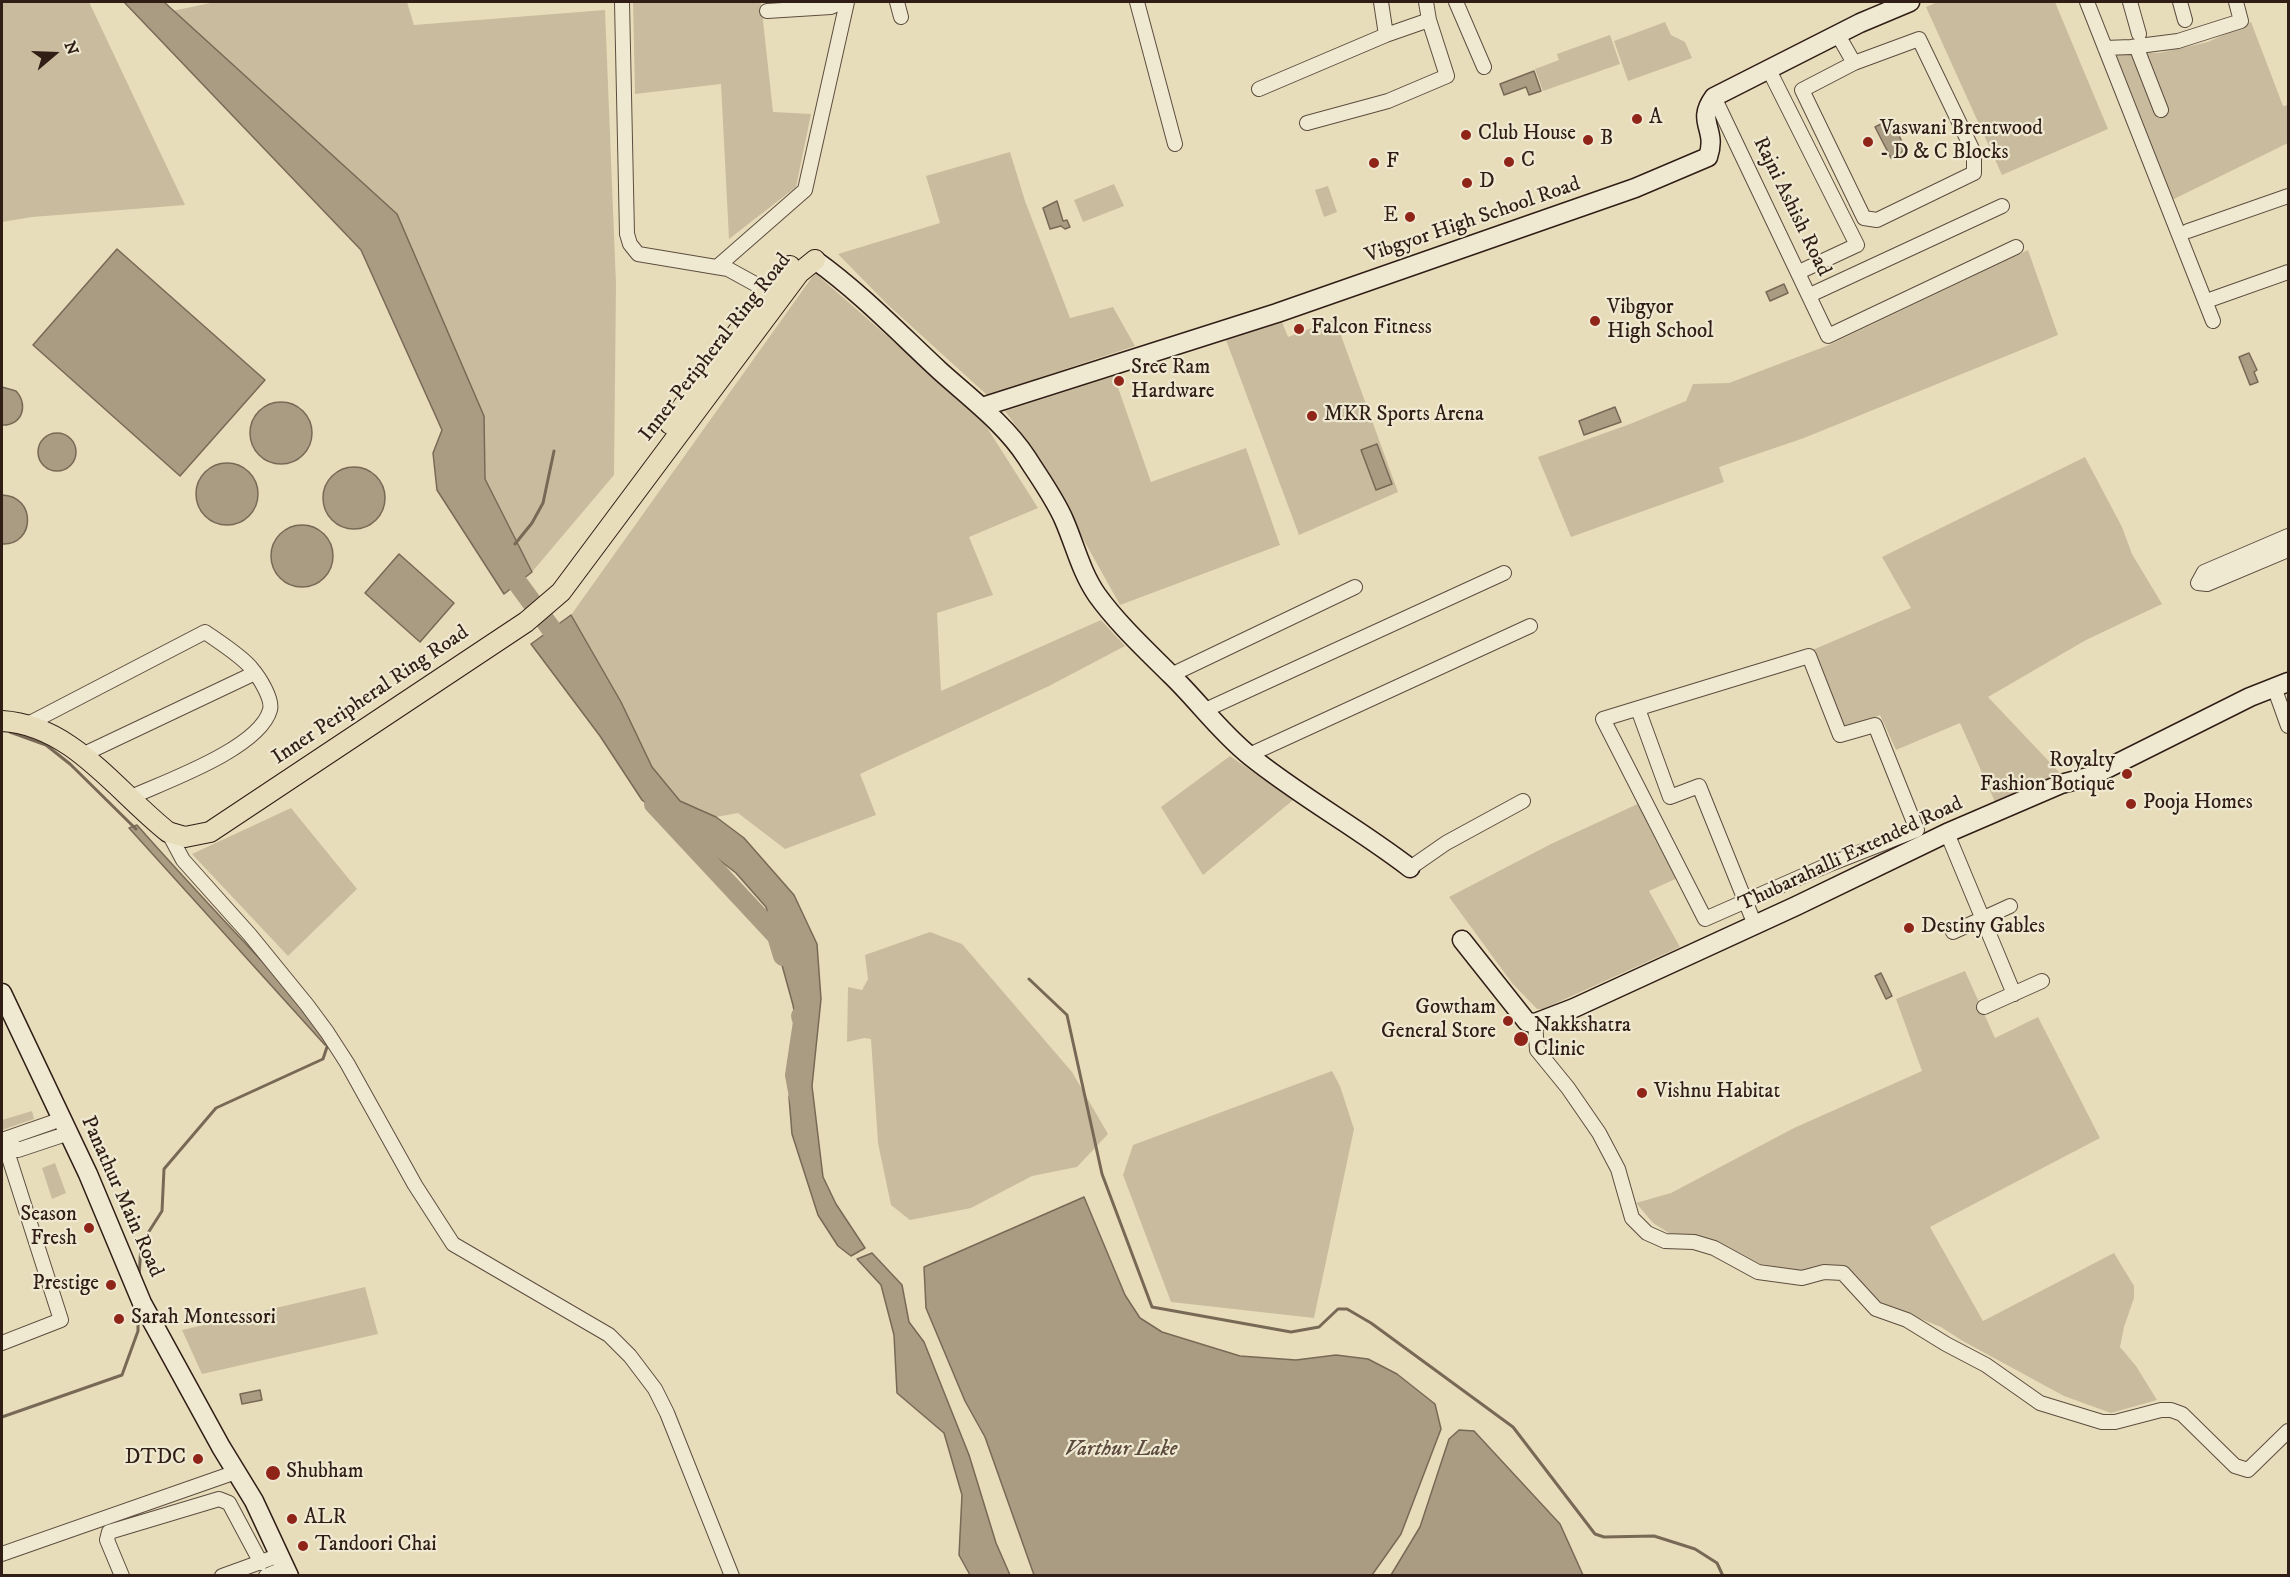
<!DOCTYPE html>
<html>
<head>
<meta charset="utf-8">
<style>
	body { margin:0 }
	#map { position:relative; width:2290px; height:1577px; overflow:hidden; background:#e8ddba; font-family:"IM FELL DW Pica",serif }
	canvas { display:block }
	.frame { position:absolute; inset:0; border:3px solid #2f1d16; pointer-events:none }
	.north { position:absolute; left:24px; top:24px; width:60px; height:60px; -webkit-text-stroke:4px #f0e9d2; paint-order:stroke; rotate:71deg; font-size:16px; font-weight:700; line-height:24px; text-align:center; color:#2f1d16 }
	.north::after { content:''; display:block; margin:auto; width:21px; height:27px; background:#2f1d16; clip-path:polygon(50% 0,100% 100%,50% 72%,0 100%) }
</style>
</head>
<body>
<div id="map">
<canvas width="2290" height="1577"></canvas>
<div class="frame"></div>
<div class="north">N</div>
</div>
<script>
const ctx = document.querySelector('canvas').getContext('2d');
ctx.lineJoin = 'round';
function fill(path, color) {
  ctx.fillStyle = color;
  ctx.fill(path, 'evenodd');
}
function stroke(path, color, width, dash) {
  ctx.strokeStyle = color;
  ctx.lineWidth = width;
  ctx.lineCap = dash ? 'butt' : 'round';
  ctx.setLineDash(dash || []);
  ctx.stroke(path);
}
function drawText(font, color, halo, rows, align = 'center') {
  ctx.font = font + ' "IM FELL DW Pica",serif';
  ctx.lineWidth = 4.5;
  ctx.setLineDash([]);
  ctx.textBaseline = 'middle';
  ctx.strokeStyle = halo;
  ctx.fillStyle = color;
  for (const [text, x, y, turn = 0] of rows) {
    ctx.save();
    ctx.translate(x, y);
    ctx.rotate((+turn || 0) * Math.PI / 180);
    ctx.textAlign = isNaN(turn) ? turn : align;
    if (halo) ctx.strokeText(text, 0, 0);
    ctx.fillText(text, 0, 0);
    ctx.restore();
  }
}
const green = new Path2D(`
	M2,2H89L185,205L32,217L2,222Z
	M215,2H407L414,25L605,10L616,284L614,475L532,572L485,479L484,416L397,214L172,11Z
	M633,2H761L773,112L811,114L796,187L729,239L721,84L635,94Z
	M1938,2H2055L2108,129L2002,175L1926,7Z
	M1665,22L1671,35L1685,42L1692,58L1628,81L1614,41Z
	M2251,22L2283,106L2288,105V143L2170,201L2112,53H2159L2208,42Z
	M1610,35L1620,64L1543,91L1535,69L1559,60L1557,54Z
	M1010,152L1025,201L1070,318L1113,307L1135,346L987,395L887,304L838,254L940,223L926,176Z
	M1114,184L1124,206L1083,222L1074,200Z
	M1328,186L1337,212L1324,217L1315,190Z
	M2028,250L2058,335L1804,438L1719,467L1724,482L1571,537L1538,457L1630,424L1686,401L1693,384L1729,383L1829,345Z
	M815,273L981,418L1038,508L969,537L993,595L937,613L941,691L1101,620L1125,646L1049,686L860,774L876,815L785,849L738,813L716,817L680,801L652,767L621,702L571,615Z
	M1335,319L1398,492L1299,535L1226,340L1282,322L1288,337Z
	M1114,376L1151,482L1246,448L1280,545L1120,605L1034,451L1005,411Z
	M2085,457L2122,527L2132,554L2162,604L2086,640L1988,697L2060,773L1995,802L1960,723L1896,750L1880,715L1845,730L1810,651L1911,608L1882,557Z
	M1230,756L1293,800L1203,875L1161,807Z
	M1644,801L1684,875L1649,891L1680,947L1543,1009H1537L1512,983L1449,897L1551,844Z
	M291,808L357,889L288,956L192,854Z
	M930,932L962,944L1072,1072L1108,1134L1077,1167L1032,1176L971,1208L910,1220L891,1205L878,1143L871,1039L864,1038L847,1042L848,987L862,990L868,979L865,955Z
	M1965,971L1995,1038L2038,1017L2100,1138L1930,1227L1983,1321L2114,1253L2134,1286V1298L2124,1327L2120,1347L2136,1366L2157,1400L2111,1413L2064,1396L1961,1340L1941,1327L1878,1302L1844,1266L1823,1264L1803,1271L1761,1264L1719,1242L1693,1236L1669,1233L1653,1223L1636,1203L1671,1193L1794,1128L1922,1071L1896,999Z
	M1332,1071L1340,1086L1354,1129L1314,1318L1171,1302L1123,1175L1133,1145Z
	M32,1111L34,1119L2,1130V1120Z
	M55,1163L66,1193L52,1199L42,1168Z
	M365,1287L378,1334L202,1374L182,1330Z`);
const water = new Path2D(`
	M124,2H164L397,214L484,416L485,479L532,572L504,594L437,490L433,453L442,430L361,250Z
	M1534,71L1541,91L1529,95L1526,87L1504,95L1500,84Z
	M1891,119L1906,150L1891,158L1875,127Z
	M1057,201L1063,221L1067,220L1070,227L1065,229L1061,226L1050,229L1043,208Z
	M117,249L265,380L180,476L33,345Z
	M1784,284L1788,293L1770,301L1766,292Z
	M2249,353L2257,370L2254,372L2258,382L2250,385L2239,357Z
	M2,387L16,391C29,405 22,426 2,425Z
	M250 433a31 31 0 1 1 62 0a31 31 0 1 1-62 0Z
	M1615,407L1621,422L1584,435L1579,421Z
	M38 452a19 19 0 1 1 38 0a19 19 0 1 1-38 0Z
	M1377,444L1392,484L1376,490L1361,450Z
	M196 494a31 31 0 1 1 62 0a31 31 0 1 1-62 0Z
	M323 498a31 31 0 1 1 62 0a31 31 0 1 1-62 0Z
	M2,495C37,496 35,546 2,544Z
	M271 556a31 31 0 1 1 62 0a31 31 0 1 1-62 0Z
	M399,554L454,603L420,642L365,593Z
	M571,615L621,702L652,767L680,801L716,817L744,838L794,895L817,944L821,999L812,1086L823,1177L836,1204L865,1248L851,1256L838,1246L818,1215L792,1134L789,1097L802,1051L793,1005L766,907L736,873L642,800L600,736L531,644Z
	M137,825C201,898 269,967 334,1040L325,1045L129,828Z
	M1881,973L1892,996L1886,999L1875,976Z
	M1084,1197L1125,1295L1140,1318L1162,1332L1240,1356L1296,1360L1336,1355L1368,1359L1397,1374L1435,1404L1441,1429L1401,1534L1372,1575H1034L985,1437L965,1401L926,1308L924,1267Z
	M872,1253L902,1285L909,1322L924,1342L969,1455L996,1543L1010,1575H970L959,1555L962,1495L944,1433L897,1393L894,1335L881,1285L857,1259Z
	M260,1390L262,1400L242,1404L240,1394Z
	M1459,1430L1474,1431L1560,1524L1583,1575H1391L1420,1527L1449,1439Z`);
const stream = new Path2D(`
	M515,544L532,523L543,503L554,451
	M10,732L46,745L70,764L136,829
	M1029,979L1067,1015L1102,1174L1152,1307L1291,1332L1319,1327L1338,1309H1347L1371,1323L1513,1427L1595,1534L1604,1537L1654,1536L1695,1549L1717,1563L1723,1576
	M139,1278L141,1244L162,1211L164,1169L216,1108L323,1059L328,1044
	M2,1417L122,1375L138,1331V1312`);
const river = new Path2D(`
	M503,563L552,630L564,652
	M654,804L777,936L783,956
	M800,1102L795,1075L803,1022L801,1016`);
const street = new Path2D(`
	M622,2L627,234L630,244L638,254L728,269L768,291
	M897,2L901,17
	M1137,2L1175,144
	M1381,2L1386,35
	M1456,2L1484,67
	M2087,2L2213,321
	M2130,2L2139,34
	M2180,2L2185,20
	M767,11L831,7L842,2
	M1838,35L1854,63L1919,39L1974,153V173L1877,220L1864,218L1802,90L1854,63
	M2136,46L2161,110
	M2105,48L2131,47L2178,41L2241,21L2236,2
	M1768,68L1857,245L1799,272
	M1259,89L1386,35L1429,20
	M1714,97L1828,336L2016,247
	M1307,123L1388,101L1447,76L1429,20L1426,2
	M2188,231L2288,196
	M717,267L805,190L847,2
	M1810,295L2002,206
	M2212,299L2288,272
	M2288,536L2204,572L2198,583L2207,584L2288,550
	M1809,656L1840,735L1875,725L1917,830L1830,864L1705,919L1603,719Z
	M1171,675L1355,587
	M2274,687L2288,726
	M1638,709L1670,797L1699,786L1755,925
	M1203,711L1504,573
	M28,724L205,632C219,642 242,656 252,669C259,677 273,699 270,710C259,749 164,782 129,798
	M82,755L255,673
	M1249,755L1530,626
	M168,832L183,860L250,935L307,1005L327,1032L347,1063L415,1185L453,1244L609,1335L630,1356L655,1389L667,1413L732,1576
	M1947,833L2014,994
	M1410,868L1446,843L1523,801
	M1953,932L2010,906
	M1984,1007L2042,981
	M1535,1023L1537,1050L1568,1088L1599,1133L1618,1169L1632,1218L1647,1233L1665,1241L1694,1242L1714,1248L1758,1272L1802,1278L1824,1272L1843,1273L1876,1309L1907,1320L1946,1344L1986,1365L2040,1403L2102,1422H2115L2161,1410H2171L2182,1414L2235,1466L2248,1470L2288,1431
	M3,1139L18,1150L69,1133
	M2,1140L62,1119
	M2,1343L61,1320L3,1139
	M2,1554L236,1472
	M122,1576L107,1540L109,1532L219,1499L229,1503L261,1563
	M222,1576L280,1555
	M266,1576L285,1568`);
const secondary = new Path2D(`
	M815,260C861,293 899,333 940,371C970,398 1005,424 1027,458C1039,477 1055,499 1064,520C1075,545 1081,572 1097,595C1117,623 1146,650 1171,675C1198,701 1220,732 1250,756C1301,797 1358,828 1410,868
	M982,407L1277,313L1635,188L1708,157C1718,128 1695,123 1714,97L1860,23L1910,2
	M1462,940L1527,1022L1535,1023L1574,1008L1796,906L1947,833L2061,784L2092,776L2250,697L2288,682
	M2,993L88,1174L142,1303L221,1447L254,1501L289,1576`);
const primary = new Path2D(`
	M670,424L768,291L790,266
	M2,721C72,725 116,791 168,832L185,837L210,832L526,622L561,592L799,273L815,260`);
const markers = [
	[1637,119,6,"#8f2418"],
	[1466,135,6,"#8f2418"],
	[1588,140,6,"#8f2418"],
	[1868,142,6,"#8f2418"],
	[1509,162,6,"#8f2418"],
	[1374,163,6,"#8f2418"],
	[1467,183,6,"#8f2418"],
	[1410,217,6,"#8f2418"],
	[1595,321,6,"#8f2418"],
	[1299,329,6,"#8f2418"],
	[1119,381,6,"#8f2418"],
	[1312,416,6,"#8f2418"],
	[2127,774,6,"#8f2418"],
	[2131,804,6,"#8f2418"],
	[1909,928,6,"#8f2418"],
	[1508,1021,6,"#8f2418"],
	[1521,1039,8,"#8f2418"],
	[1642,1093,6,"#8f2418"],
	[89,1228,6,"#8f2418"],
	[111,1285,6,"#8f2418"],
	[119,1319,6,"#8f2418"],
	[198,1459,6,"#8f2418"],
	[273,1473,8,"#8f2418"],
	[292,1519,6,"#8f2418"],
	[303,1546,6,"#8f2418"]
];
const poiNames = [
	["A",1649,119],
	["Vaswani Brentwood",1880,130],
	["- D & C Blocks",1880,154],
	["Club House",1478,135],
	["B",1600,140],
	["C",1521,162],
	["F",1386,163],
	["D",1479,183],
	["E",1398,217,"right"],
	["Vibgyor",1607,309],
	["High School",1607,333],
	["Falcon Fitness",1311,329],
	["Sree Ram",1131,369],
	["Hardware",1131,393],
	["MKR Sports Arena",1324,416],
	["Royalty",2115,762,"right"],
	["Fashion Botique",2115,786,"right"],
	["Pooja Homes",2143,804],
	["Destiny Gables",1921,928],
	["Gowtham",1496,1009,"right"],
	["General Store",1496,1033,"right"],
	["Nakkshatra",1534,1027],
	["Clinic",1534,1051],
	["Vishnu Habitat",1654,1093],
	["Season",77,1216,"right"],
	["Fresh",77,1240,"right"],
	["Prestige",99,1285,"right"],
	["Sarah Montessori",131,1319],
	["DTDC",186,1459,"right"],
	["Shubham",286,1473],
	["ALR",304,1519],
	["Tandoori Chai",315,1546]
];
const streetNames = [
	["Rajni Ashish Road",1791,207,64],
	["Vibgyor High School Road",1473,221,-19],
	["Inner Peripheral Ring Road",716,348,-52],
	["Inner Peripheral Ring Road",371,696,-34],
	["Thubarahalli Extended Road",1851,855,-25],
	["Panathur Main Road",121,1197,66]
];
const waterNames = [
	["Varthur Lake",1121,1450]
];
fill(green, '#c9bc9e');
fill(water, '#a99c82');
stroke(water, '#786957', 1.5);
stroke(stream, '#786957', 3);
stroke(river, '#a99c82', 20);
stroke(street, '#5d4d3f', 16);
stroke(secondary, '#2f1d16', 21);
stroke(primary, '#2f1d16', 22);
stroke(street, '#f0e9d2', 14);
stroke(secondary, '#f0e9d2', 18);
stroke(primary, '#e8ddba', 20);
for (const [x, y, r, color] of markers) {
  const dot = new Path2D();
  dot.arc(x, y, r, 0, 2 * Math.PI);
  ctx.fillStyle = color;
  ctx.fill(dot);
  stroke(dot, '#f0e9d2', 2);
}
drawText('21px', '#2f1d16', '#f0e9d2', poiNames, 'left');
drawText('21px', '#2f1d16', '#f0e9d2', streetNames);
drawText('italic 22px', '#5a493c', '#f0e9d2', waterNames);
</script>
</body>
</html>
